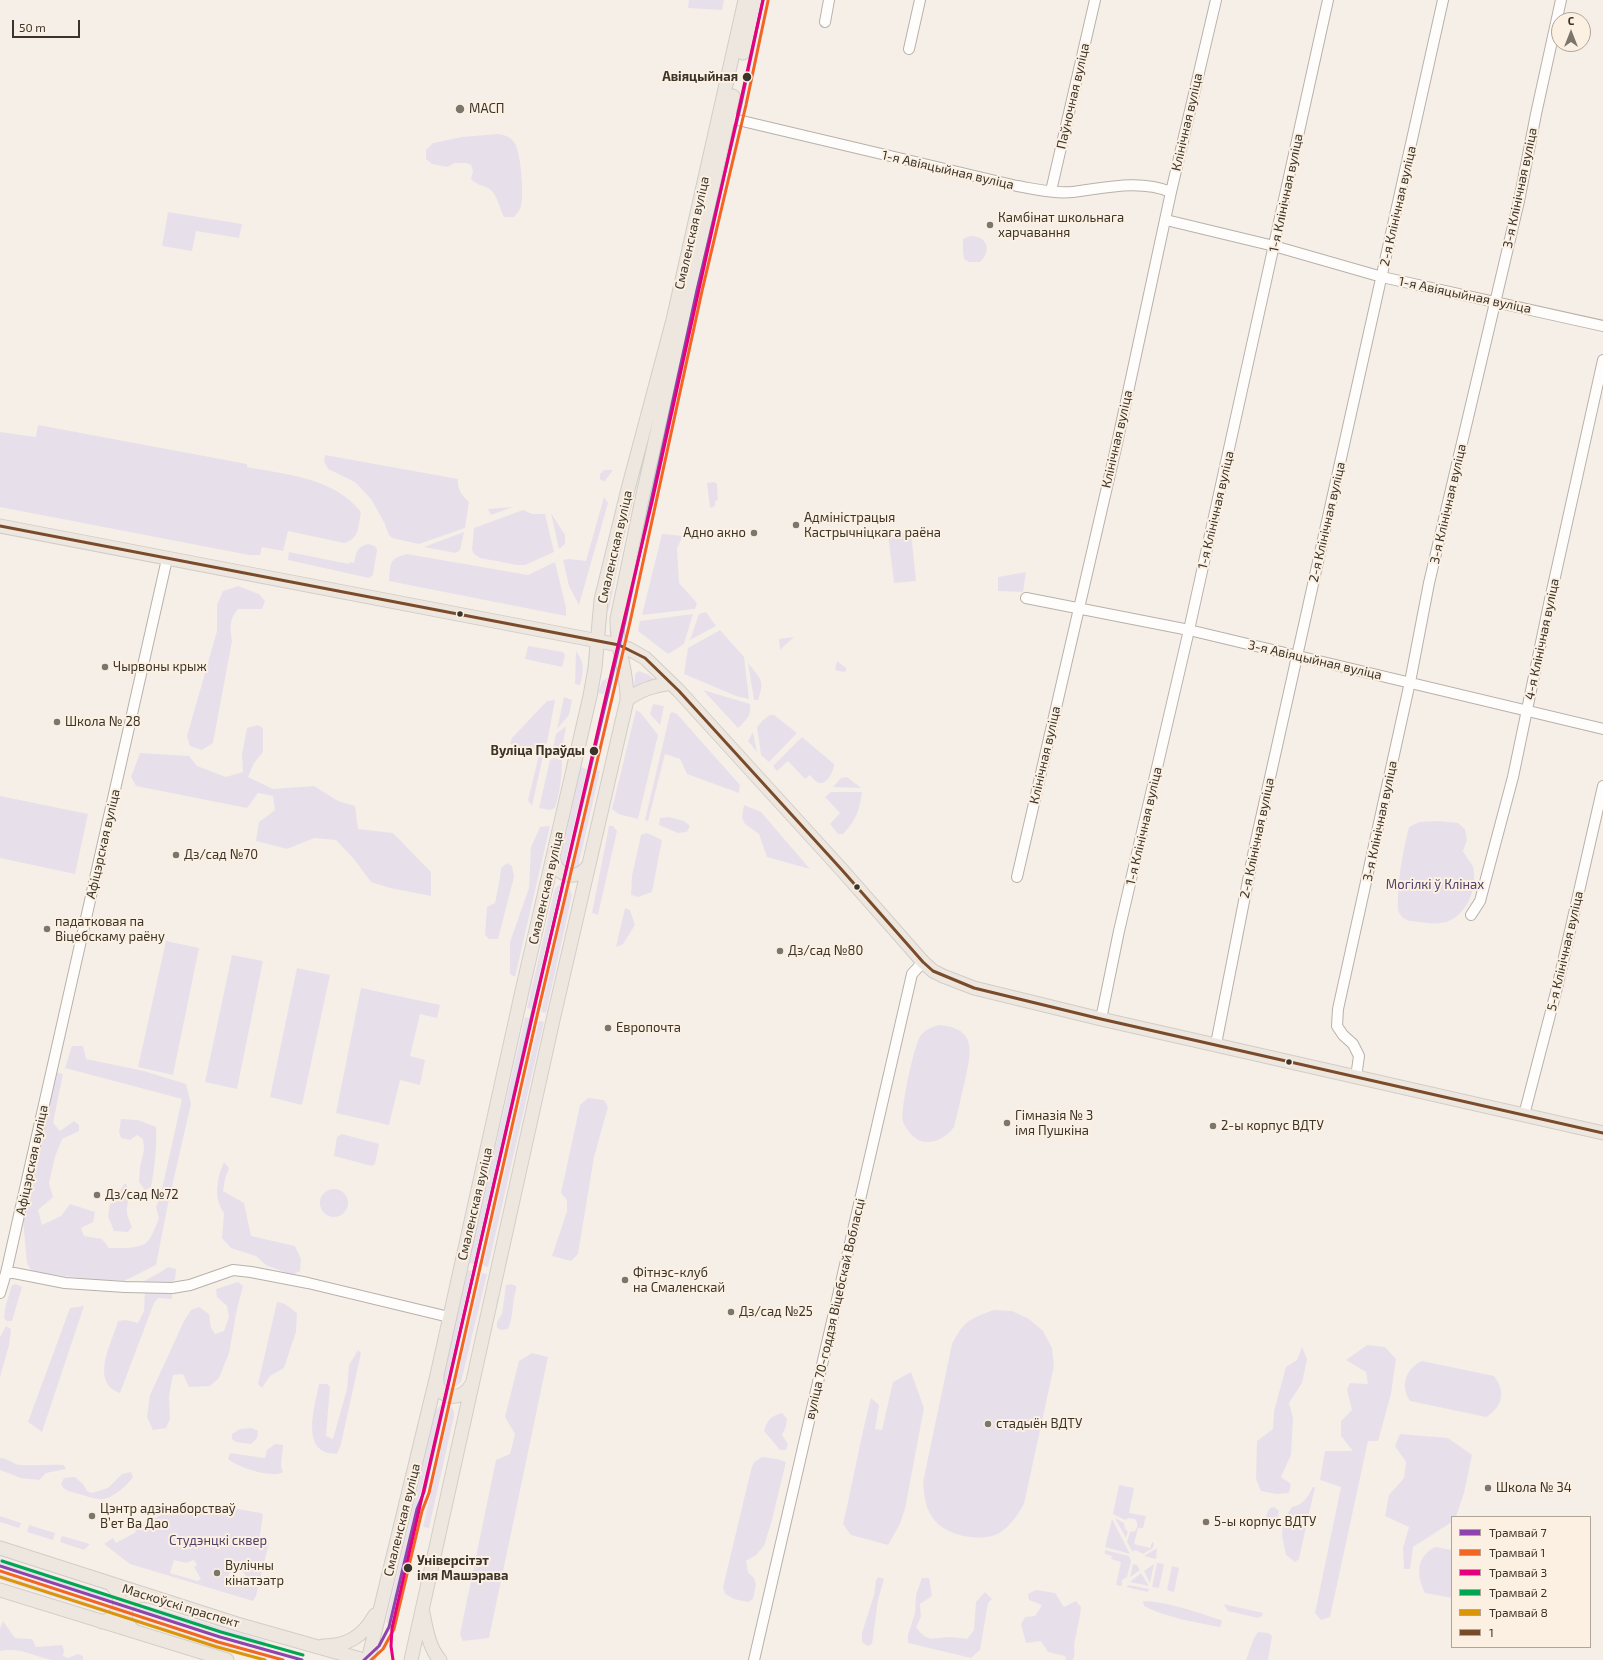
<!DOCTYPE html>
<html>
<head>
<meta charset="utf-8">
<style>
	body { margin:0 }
	#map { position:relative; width:1603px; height:1660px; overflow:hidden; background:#f6efe8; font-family:"Exo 2",sans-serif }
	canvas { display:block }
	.legend { position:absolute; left:1451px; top:1516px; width:140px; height:132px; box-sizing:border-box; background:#fcf0e2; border:1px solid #afa598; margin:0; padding:5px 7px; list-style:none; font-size:12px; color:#3b342a }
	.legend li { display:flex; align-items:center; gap:8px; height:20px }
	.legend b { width:20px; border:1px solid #afa598 }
	.north { position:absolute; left:1551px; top:12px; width:40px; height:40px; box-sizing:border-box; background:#fcf0e2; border:1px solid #afa598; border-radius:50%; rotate:0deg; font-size:11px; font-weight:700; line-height:16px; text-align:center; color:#3b342a }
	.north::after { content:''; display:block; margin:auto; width:14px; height:18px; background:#7c756c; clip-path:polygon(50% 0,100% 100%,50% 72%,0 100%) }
	.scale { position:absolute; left:12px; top:20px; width:68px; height:18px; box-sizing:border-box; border:2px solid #3b342a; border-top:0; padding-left:5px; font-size:12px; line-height:14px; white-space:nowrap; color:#3b342a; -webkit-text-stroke:3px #fcf0e2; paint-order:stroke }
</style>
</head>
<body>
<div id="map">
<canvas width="1603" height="1660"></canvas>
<ul class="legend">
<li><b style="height:5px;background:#8e44ad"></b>Трамвай 7</li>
<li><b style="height:5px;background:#f26522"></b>Трамвай 1</li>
<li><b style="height:5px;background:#e5007d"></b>Трамвай 3</li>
<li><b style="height:5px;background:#00a651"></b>Трамвай 2</li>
<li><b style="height:5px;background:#db9506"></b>Трамвай 8</li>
<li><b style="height:5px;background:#7a4b2a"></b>1</li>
</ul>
<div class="north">С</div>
<div class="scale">50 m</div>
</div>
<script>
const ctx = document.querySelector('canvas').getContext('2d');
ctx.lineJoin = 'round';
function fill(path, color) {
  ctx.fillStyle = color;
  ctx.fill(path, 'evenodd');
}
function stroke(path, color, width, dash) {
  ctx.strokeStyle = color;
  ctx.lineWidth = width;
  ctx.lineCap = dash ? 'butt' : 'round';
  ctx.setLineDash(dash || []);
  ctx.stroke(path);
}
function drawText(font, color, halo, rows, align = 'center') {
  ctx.font = font + ' "Exo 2",sans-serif';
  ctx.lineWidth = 4;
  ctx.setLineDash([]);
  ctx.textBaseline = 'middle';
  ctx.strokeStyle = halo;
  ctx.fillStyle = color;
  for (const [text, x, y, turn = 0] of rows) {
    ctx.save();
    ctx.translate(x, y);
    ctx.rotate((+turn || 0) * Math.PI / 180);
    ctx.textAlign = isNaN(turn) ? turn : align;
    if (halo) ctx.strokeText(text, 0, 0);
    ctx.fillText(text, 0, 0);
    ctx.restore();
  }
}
const green = new Path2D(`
	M689,0H724L722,10L688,8Z
	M498,134C505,135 509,136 514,142C521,150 525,200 520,209C519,212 516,214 514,217H504C499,208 498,194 488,188C482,185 477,185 471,179L473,171L471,165L466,163H455L447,167L432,164L426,159V150L433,143L462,137Z
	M168,212L242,224L239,238L196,231L192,251L162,246Z
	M970,236C988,236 992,251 980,262H969L964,259L963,252V239Z
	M38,425L247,464V467C287,475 333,477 361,512C358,526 360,539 344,543L288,531L283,551L262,547L260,555H249L0,507V432L36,437Z
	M325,455L458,479C457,490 462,495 469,502L465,528L419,544L392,538L389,535L384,522L371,499L355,482L328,469L324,461Z
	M604,470H613L604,482L600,479V474Z
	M714,482L717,484L718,500L715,501V506L710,508L707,483Z
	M604,497L608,503L579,605L569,586L563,560L569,559L586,561Z
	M513,507L491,515L488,509Z
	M523,510L532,514H545L554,552L525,565H517L480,558L474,554L472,550L474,528Z
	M551,513L565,535V544L559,549Z
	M464,532L460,550L456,553L424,547Z
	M911,532L916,581L894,583L888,534Z
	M662,534L683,536L677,548L679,583L697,603L695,609L642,615Z
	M623,541L609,610L606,609Z
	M368,544L375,546L377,550L373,575L369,578L288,560L289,552L349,564V562L354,563C356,553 357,546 368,544Z
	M407,554L528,575L555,562L566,608V616L389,581C391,563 388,559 407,554Z
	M1026,572L1023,592L998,591V577Z
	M238,586L259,594L265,601L262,609H238C229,620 230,628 232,641L213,743L202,750L190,746L187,736L217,631V605L223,591Z
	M706,612L716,626L690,640L699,614Z
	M693,614L684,644L668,654L638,631L640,621Z
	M720,630L744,657L749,699L736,696L684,674L688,648Z
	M794,637L780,650L779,639Z
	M528,646L563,652L565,655L562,667L525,659Z
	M576,651C585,664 584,670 580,685L575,684Z
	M837,661L846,668V671L844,672L835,670Z
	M748,663C761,679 765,680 758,700H754Z
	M639,671L649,675L655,680L644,682L634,688L635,674Z
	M608,678L604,694L598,693L602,681Z
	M703,690L750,704C752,716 746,720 738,728Z
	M564,697L572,700L569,715L557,729Z
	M555,700L547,743L538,750L510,744L512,738L547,701Z
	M653,704L664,706L660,725L650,714Z
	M636,710L641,713L658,735L638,819L618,814L612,809Z
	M672,712L677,714L740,785L739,793L687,774L680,759L665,754L648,821L645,820L670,714Z
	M770,715H774L797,733L769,762L761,755L757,727L763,720Z
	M258,725L263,728V752L254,763L248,777L273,789L314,786L338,801L355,806L358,829L393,833L431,872V896L390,888L371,882L354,859L336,840L314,838L287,849L256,841L259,822L275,810L273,796L258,793L247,808L136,786L131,777L140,753L189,756L197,766L226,777L243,772L242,754L247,728Z
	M566,726L561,755L552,753L556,734Z
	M753,732L757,752L748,741Z
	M802,737L834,764C834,771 826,788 817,782C815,781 812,777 810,775L805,779L788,761L777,771L773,766Z
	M539,755L543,756L532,806L528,800Z
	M554,758L562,760C562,777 560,792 555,808L550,810L539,808L550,760Z
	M581,767L587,769L564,869L560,861Z
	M596,770L600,771L578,867L573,870Z
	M847,777L861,788L833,787L841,778Z
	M831,792H862C859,811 857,819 843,834H838L830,824L840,813L825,797Z
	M0,796L88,814L75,874L0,858Z
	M744,805L761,812L810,869L767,857L759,834L745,824L742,818Z
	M669,817L684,821L690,826L687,832L678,833L659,825L660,818Z
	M1439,821L1458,823L1465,829L1467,840L1463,851C1466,857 1471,862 1473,867C1478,886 1468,913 1449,921C1439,925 1429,923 1419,922C1412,921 1403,921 1400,914C1397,910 1398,902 1398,896C1399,872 1403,851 1409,827L1419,822Z
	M550,826L515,977L510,974V942L529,888L531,847L540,827Z
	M609,826H613L617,831L598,915L592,913Z
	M647,833L662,840L652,892L638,897L631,895L632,876L641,835Z
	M507,863L512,866L514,877L498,939H489L485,935L487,907L495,903L500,878L501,868Z
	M561,884L531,1009L527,1008L554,892L556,887Z
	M569,886L572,895L546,1013L541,1012Z
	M625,908L630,910L635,925L623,944L616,947Z
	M166,941L199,948L173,1075L138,1067Z
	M232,955L263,961L237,1089L205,1082Z
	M297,968L330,975L302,1105L270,1097Z
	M361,988L440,1005L437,1018L420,1014L410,1056L425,1060L420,1085L400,1080L389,1125L336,1113Z
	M525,1017L530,1018L474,1264L469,1263Z
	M539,1021L544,1022L488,1267L483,1266Z
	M939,1025C978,1028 971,1053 965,1081C961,1096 958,1112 954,1127C942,1143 920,1150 907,1129C906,1127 903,1124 903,1121C900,1111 914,1044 921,1035C926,1029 932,1027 939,1025Z
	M72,1046H83L86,1059L144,1071L186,1084L191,1104L168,1204L156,1265L124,1281L86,1279L42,1273L31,1270L27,1263L23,1220L47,1117L55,1072L63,1074L53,1123L60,1131L74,1121L79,1125V1131L62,1139L55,1157L49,1183L53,1197L38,1210L42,1225L61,1216L70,1204L95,1212L93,1222L81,1228L84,1236L102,1239L109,1248C118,1248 138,1249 146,1243C152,1238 156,1225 159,1218L156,1207L160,1198L182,1099L65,1068Z
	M588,1098L604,1100L608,1107L594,1157L578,1254L571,1261L552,1256L567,1211V1200L561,1193L580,1105Z
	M121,1119L138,1120L156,1127C157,1147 155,1166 151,1187L145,1190L139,1182L140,1167L144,1150L143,1139L137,1135L130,1140L121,1138L119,1132Z
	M342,1134L379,1144L375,1164L372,1166L334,1156L337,1137Z
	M224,1162L229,1168L225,1179L223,1191L244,1203L251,1236L295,1246L301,1259L300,1271L292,1275L266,1265L256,1256L231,1248L222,1238L224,1213C213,1198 217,1178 224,1162Z
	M125,1183C133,1193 127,1200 127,1211C127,1216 130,1222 132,1227L128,1232L114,1231L108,1216L110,1204L117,1201L121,1189Z
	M320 1203a14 14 0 1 1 28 0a14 14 0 1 1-28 0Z
	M168,1267L176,1269L175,1279L171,1284L141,1283C150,1277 159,1274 168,1267Z
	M468,1270L472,1271L446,1384L443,1381V1376Z
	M482,1273L487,1274L461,1382L455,1387Z
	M238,1282L243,1286L237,1309L229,1353L219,1378L210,1386L189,1387L183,1374L173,1375L169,1396L170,1419L166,1428L153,1430L147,1417L150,1395L184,1321L191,1310L199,1307L209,1314L211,1328L215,1334L224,1331L229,1317L227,1306L217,1297L216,1289Z
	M16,1284L22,1287L12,1321H7L4,1318L5,1308L12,1285Z
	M511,1284L516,1286C517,1290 514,1294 514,1299C512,1309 513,1318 508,1329L501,1330L497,1328V1322L502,1314L506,1285Z
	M145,1290L172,1292V1299L158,1298L154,1303L120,1393C89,1382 112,1343 118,1321L126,1320L138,1323L144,1311Z
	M277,1302L285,1304L297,1313L296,1332L284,1368L270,1376L262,1388L258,1384Z
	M84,1306L42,1432L28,1422L70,1308Z
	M994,1310L1012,1311L1029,1319L1043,1331L1052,1348L1054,1366L1024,1504C1018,1514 1012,1524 1001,1532C983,1544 944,1536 932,1517C925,1507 924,1494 923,1482L952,1344C964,1321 969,1319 994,1310Z
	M6,1326L11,1329L9,1345L0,1377V1337Z
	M1367,1345L1385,1347L1396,1359L1391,1394L1378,1441H1368L1330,1617L1321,1620L1315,1613L1341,1487L1320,1480L1325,1451H1353L1341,1436V1421L1352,1410L1347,1390L1350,1383L1368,1384L1366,1372L1346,1360Z
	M1302,1347L1307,1359L1302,1383L1289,1403L1293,1418L1291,1455L1281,1477L1291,1484L1289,1493L1276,1494L1261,1491L1256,1479L1257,1441L1273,1429L1274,1411L1286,1367L1297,1360Z
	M358,1350L361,1353L341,1444L337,1454C333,1453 328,1454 325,1452C302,1443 316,1402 319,1384H327L330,1387L326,1436L333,1439L347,1389L349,1365Z
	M532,1353L548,1357L489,1638L463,1641L460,1634L496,1460L510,1454L515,1434L505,1417L519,1361Z
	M1422,1361L1494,1376C1506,1391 1503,1407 1486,1417L1410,1401C1400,1386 1405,1369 1422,1361Z
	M911,1372L924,1408L905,1509L900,1524L888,1545L851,1535L843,1524C853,1482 860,1440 871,1398L879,1405L875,1429L882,1430L893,1382Z
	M442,1404C425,1478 406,1550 388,1623L386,1622L436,1410Z
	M451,1406L454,1412V1416L429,1528L423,1527Z
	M782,1413L787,1419L786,1426L782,1435L788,1444L786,1450H780L764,1431C767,1420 771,1416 782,1413Z
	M252,1428L258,1431L257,1438L251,1444L236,1442L232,1439V1434L240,1429Z
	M1400,1434L1448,1438L1472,1455L1464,1493L1456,1517H1452V1522L1413,1547L1410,1569H1404L1403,1548L1409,1527L1385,1516L1389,1495L1404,1478L1406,1462L1395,1446Z
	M275,1444L283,1445C283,1455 279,1464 283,1472C273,1479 237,1467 228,1459L230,1453L265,1458L267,1450Z
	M762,1457L777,1459L786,1462L772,1520L764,1546L756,1555L746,1561L748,1572L754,1578L756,1585L753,1599L748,1602L734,1599L725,1594L723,1587L751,1470L754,1462Z
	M0,1458C8,1458 14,1465 21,1465C36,1466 49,1464 64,1465L66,1469L46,1473L39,1480L21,1478L0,1470Z
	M131,1472L133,1477C128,1485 114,1497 104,1499C95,1500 87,1496 79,1494C71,1492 64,1491 61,1484L64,1478L75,1477L83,1484L87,1491L92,1493L108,1488L122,1474Z
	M1119,1485L1134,1488L1129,1513L1146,1516L1143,1528H1138L1134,1544L1150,1548L1152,1542L1154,1543L1153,1548L1143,1554L1136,1550L1132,1551L1127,1542L1130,1532L1135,1531C1138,1527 1138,1523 1135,1519L1129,1518L1125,1520L1113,1514Z
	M1313,1487H1315L1299,1559L1295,1562L1286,1555L1282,1536L1283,1520L1292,1507C1304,1504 1307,1498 1313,1487Z
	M183,1503L222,1511L232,1508L261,1513L263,1515L259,1541L269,1543L256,1596L253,1601L130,1564L104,1544L113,1538L116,1543L136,1532L135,1529ZM174,1560L186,1563L194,1560L197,1565L194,1567L201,1579L197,1581L170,1573ZM235,1568L241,1569L246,1576L245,1582L238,1586C231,1586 227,1581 229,1574Z
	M1274,1507L1279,1511L1277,1520L1272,1529H1269L1265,1524L1267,1513L1270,1508Z
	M0,1516L21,1523L19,1528L0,1522Z
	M1115,1518L1124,1523L1125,1529L1128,1531L1126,1538Z
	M1112,1519L1130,1554L1105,1547Z
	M29,1525L55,1533L53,1540L27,1532Z
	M62,1536L90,1544L84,1550L60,1542Z
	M1435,1547L1452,1550V1598L1425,1593C1416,1575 1416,1557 1435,1547Z
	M1157,1548L1156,1559L1144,1556Z
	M1105,1550L1129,1556L1131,1561L1127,1577L1122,1580V1586L1116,1585L1121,1562L1111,1559L1112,1556L1105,1554Z
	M0,1558L107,1593L112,1597L113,1601L0,1564Z
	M1157,1563L1164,1564L1159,1588L1152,1587Z
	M1133,1564L1137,1565L1140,1570L1130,1577Z
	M1154,1564L1150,1583L1144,1571Z
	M1172,1566L1179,1568L1174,1592L1167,1590Z
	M1141,1573L1149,1586L1130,1582Z
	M0,1574L110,1610L106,1613L101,1612L0,1580Z
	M878,1577L884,1579L878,1600L872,1644L867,1646L862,1642V1633L874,1595L876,1580Z
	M922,1578H929L932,1596L920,1604L921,1617L916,1627C927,1643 933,1638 948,1637C954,1637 961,1638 967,1639L974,1630L976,1602L985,1592L992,1599L988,1603L980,1650L971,1658L908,1643V1635L915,1613L916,1595Z
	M1129,1585L1149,1589L1148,1592L1126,1587Z
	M1036,1590L1055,1593L1064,1607L1076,1601L1081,1607C1080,1619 1077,1629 1075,1640C1073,1647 1076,1653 1073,1660H1066L1065,1656L1048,1652L1041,1641L1026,1643L1021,1624L1025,1617L1035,1616L1042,1605L1029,1600L1028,1594Z
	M1143,1601C1166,1601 1199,1613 1221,1620L1222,1622L1220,1627C1194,1622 1168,1618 1144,1606Z
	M142,1604L266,1641L264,1647L133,1608L137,1605Z
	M1223,1604L1263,1613L1262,1616L1258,1618L1228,1611Z
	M131,1617L266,1660H258L230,1652L136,1623Z
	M3,1621L15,1638L32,1639L36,1647L62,1645L64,1650L63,1656L68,1658L78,1654L83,1656V1660C73,1660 61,1660 52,1660C34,1656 18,1647 0,1651V1629Z
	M1258,1632L1268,1633L1272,1636L1268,1660H1246L1254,1638Z`);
const minor = new Path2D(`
	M825,22L829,0
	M909,49L920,0
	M721,116L1017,186C1035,189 1054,194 1073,192C1105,188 1139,179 1171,192
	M1051,191L1095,0
	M1166,220L1274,246L1382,277L1603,326
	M1026,598L1189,630L1603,729
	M1017,877L1116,448L1171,192L1216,0
	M1471,915L1480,901L1513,777L1549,604L1603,360
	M1101,1019L1119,931L1189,630L1328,0
	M1216,1044L1255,845L1443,0
	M1356,1077L1359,1056L1353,1044L1343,1035L1337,1026L1338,1009L1410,682L1429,583L1519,201L1536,114L1561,0
	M1524,1115L1557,988L1603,786
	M6,1273H14L65,1283L125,1287L172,1288L190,1285L233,1270L251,1272L308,1283L449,1317
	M0,1293L6,1273L167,559
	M754,1660L912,974L923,962`);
const major = new Path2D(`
	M743,53L755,0
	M0,526L619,645L629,649L645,658L679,691L842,870L923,962L933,971L943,976L974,988L1101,1019L1603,1133
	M627,700C641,689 654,686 671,683
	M553,859C557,877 577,881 588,866
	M437,1377C435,1399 462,1403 471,1385
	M0,1548L237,1624L364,1660
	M0,1590L227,1660
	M423,1613C426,1628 429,1648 440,1660
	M102,1622C122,1616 125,1599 111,1584
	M136,1632C117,1621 125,1592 148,1596
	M323,1646C348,1646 363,1636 375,1615
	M368,1660L437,1375L522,991L590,696L595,668L601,600L628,489L673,320L745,0
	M411,1660L553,1020L627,700C628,673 616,647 617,619L642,499L733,96`);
const bus1 = new Path2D(`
	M0,526L619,645L645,658L679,691L842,870L923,962L933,971L974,988L1101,1019L1603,1133`);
const tram1 = new Path2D(`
	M0,1566L220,1637L302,1660
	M364,1660L379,1646L389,1627L417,1509L424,1492L532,1015L625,621L697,290L741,104L763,0`);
const tram2 = new Path2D(`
	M0,1571L218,1642L283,1660
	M371,1660L383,1649L394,1629L422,1511L429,1493L537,1016L630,622L702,291L746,105L768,1`);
const tram3 = new Path2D(`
	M393,1660L391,1646L392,1628L605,700L652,502L763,0`);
const tram4 = new Path2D(`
	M2,1561L221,1632L303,1655`);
const tram5 = new Path2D(`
	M0,1577L217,1647L265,1660`);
const markers = [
	[747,77,5,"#3b342a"],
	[460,109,5,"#7c756c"],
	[990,225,4,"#7c756c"],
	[796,525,4,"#7c756c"],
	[754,533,4,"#7c756c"],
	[460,614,3.5,"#3b342a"],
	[105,667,4,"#7c756c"],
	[57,722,4,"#7c756c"],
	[594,751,5,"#3b342a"],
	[176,855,4,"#7c756c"],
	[857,887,3.5,"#3b342a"],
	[47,929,4,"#7c756c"],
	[780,951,4,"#7c756c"],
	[608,1028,4,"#7c756c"],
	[1289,1062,3.5,"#3b342a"],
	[1007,1123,4,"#7c756c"],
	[1213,1126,4,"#7c756c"],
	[97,1195,4,"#7c756c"],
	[625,1280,4,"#7c756c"],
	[731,1312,4,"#7c756c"],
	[988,1424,4,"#7c756c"],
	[1488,1488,4,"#7c756c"],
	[92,1516,4,"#7c756c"],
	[1206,1522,4,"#7c756c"],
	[408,1568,5,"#3b342a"],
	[217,1573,4,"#7c756c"]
];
const stopNames = [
	["Авіяцыйная",738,77],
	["Вуліца Праўды",585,751],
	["Універсітэт",417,1561,"left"],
	["імя Машэрава",417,1576,"left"]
];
const streetNames = [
	["Паўночная вуліца",1073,96,-77],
	["Клінічная вуліца",1187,122,-77],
	["1-я Авіяцыйная вуліца",948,170,13],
	["3-я Клінічная вуліца",1520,188,-78],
	["1-я Клінічная вуліца",1286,193,-78],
	["2-я Клінічная вуліца",1398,206,-77],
	["Смаленская вуліца",692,233,-77],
	["1-я Авіяцыйная вуліца",1465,295,12],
	["Клінічная вуліца",1117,439,-77],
	["3-я Клінічная вуліца",1448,504,-77],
	["1-я Клінічная вуліца",1216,510,-77],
	["2-я Клінічная вуліца",1327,522,-77],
	["Смаленская вуліца",615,547,-77],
	["4-я Клінічная вуліца",1542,639,-78],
	["3-я Авіяцыйная вуліца",1315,660,13],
	["Клінічная вуліца",1045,755,-77],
	["3-я Клінічная вуліца",1380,821,-78],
	["1-я Клінічная вуліца",1144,826,-77],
	["2-я Клінічная вуліца",1257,838,-78],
	["Афіцэрская вуліца",103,844,-77],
	["Смаленская вуліца",546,888,-77],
	["5-я Клінічная вуліца",1565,951,-77],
	["Афіцэрская вуліца",32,1160,-78],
	["Смаленская вуліца",475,1204,-77],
	["вуліца 70-годдзя Віцебскай Вобласці",835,1309,-77],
	["Смаленская вуліца",402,1520,-76],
	["Маскоўскі праспект",181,1606,17]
];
const poiNames = [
	["МАСП",469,109],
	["Камбінат школьнага",998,218],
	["харчавання",998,233],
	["Адміністрацыя",804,518],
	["Кастрычніцкага раёна",804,533],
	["Адно акно",746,533,"right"],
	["Чырвоны крыж",113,667],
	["Школа № 28",65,722],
	["Дз/сад №70",184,855],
	["падатковая па",55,922],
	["Віцебскаму раёну",55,937],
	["Дз/сад №80",788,951],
	["Европочта",616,1028],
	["Гімназія № 3",1015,1116],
	["імя Пушкіна",1015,1131],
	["2-ы корпус ВДТУ",1221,1126],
	["Дз/сад №72",105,1195],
	["Фітнэс-клуб",633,1273],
	["на Смаленскай",633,1288],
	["Дз/сад №25",739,1312],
	["стадыён ВДТУ",996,1424],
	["Школа № 34",1496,1488],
	["Цэнтр адзінаборстваў",100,1509],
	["Вʼет Ва Дао",100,1524],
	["5-ы корпус ВДТУ",1214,1522],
	["Вулічны",225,1566],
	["кінатэатр",225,1581]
];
const parkNames = [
	["Могілкі ў Клінах",1435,885],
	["Студэнцкі сквер",218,1541]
];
fill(green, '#e7e0eb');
stroke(minor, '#b8b1aa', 12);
stroke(major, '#d1cdc8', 15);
stroke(minor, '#fefdfc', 10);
stroke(major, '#ede7df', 13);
stroke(bus1, '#7a4b2a', 3);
stroke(tram1, '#8e44ad', 3);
stroke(tram2, '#f26522', 3);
stroke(tram3, '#e5007d', 3);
stroke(tram4, '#00a651', 3);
stroke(tram5, '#db9506', 3);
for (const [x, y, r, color] of markers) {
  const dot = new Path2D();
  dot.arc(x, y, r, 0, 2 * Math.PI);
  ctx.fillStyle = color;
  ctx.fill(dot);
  stroke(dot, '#fcf0e2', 1.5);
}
drawText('bold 13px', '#3b342a', '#fcf0e2', stopNames, 'right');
drawText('13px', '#3b342a', '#fcf0e2', streetNames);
drawText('13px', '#3b342a', '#fcf0e2', poiNames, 'left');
drawText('13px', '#4f406c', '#fcf0e2', parkNames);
</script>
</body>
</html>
